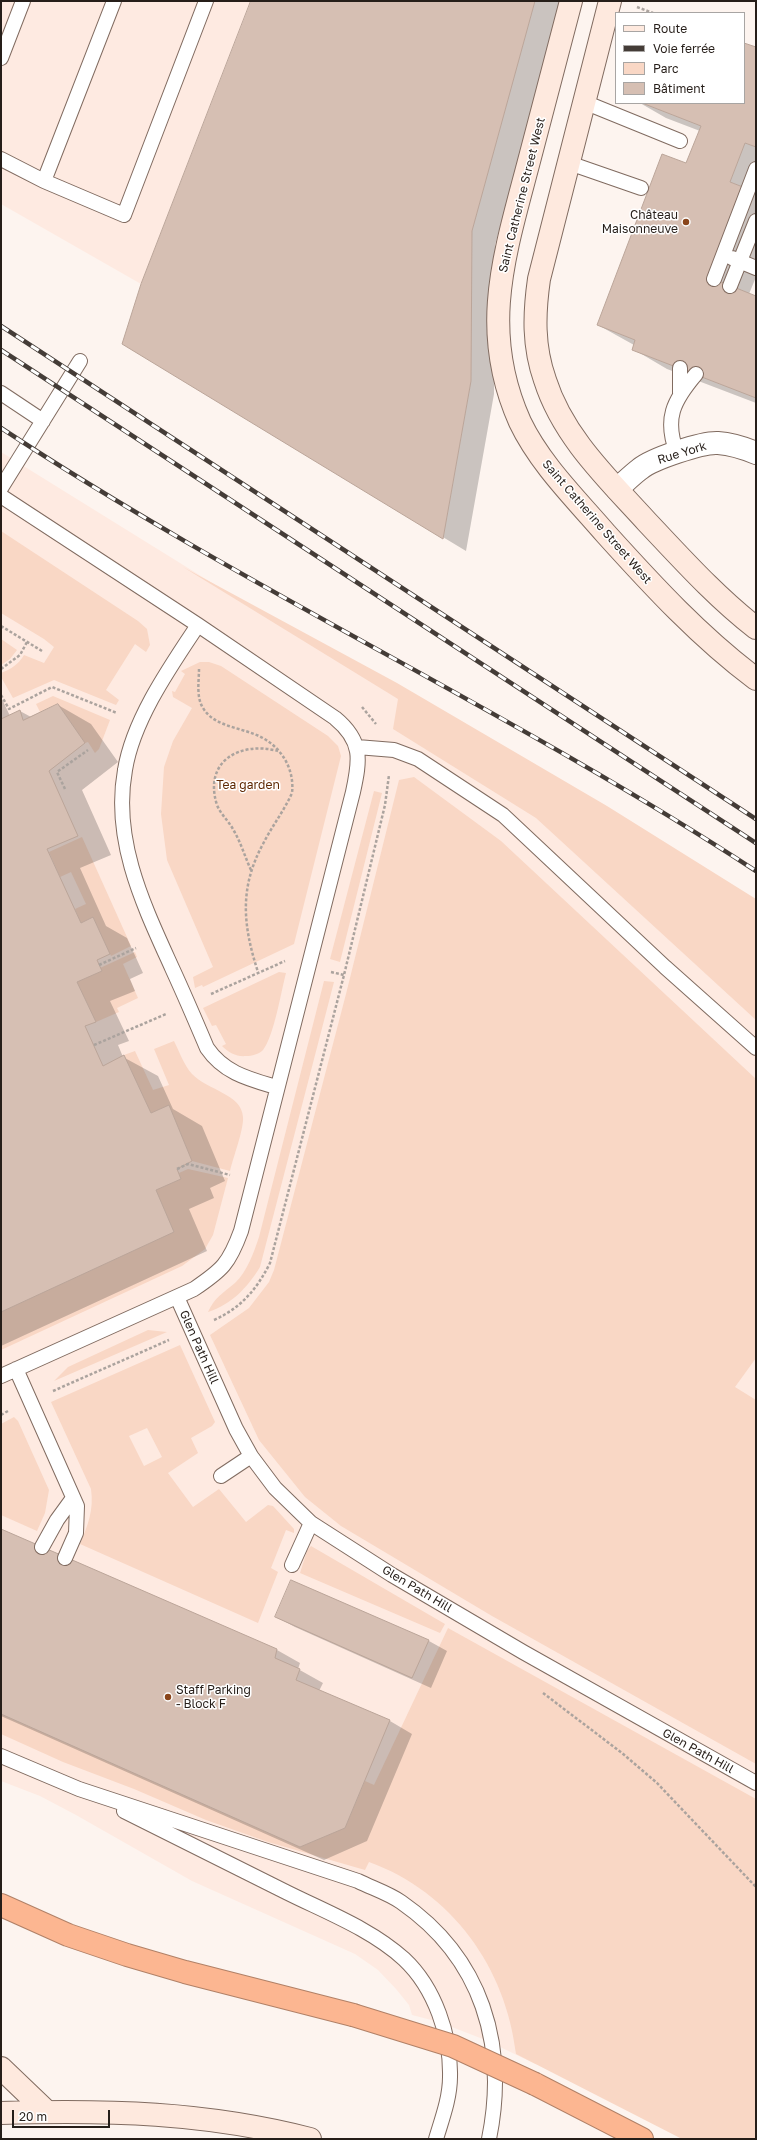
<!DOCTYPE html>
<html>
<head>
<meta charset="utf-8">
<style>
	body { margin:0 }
	#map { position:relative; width:757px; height:2140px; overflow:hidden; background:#fdf4ef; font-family:"Golos Text",sans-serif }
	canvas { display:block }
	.frame { position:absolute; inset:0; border:2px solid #261e19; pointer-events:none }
	.legend { position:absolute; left:615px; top:12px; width:130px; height:92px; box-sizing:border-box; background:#fff; border:1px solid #a8a5a3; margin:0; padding:5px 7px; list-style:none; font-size:12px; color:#261e19 }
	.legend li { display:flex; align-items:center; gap:8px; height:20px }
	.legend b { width:20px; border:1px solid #a8a5a3 }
	.scale { position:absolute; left:12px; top:2110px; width:98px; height:18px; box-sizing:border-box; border:2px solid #261e19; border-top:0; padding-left:5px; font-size:12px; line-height:14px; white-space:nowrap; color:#261e19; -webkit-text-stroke:3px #fff; paint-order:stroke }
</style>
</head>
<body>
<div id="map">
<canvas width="757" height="2140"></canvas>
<div class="frame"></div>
<ul class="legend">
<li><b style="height:5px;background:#fee9de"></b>Route</li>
<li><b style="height:5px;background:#443c37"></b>Voie ferrée</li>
<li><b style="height:11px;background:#f9d7c5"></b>Parc</li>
<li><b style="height:11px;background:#d6bfb3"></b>Bâtiment</li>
</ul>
<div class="scale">20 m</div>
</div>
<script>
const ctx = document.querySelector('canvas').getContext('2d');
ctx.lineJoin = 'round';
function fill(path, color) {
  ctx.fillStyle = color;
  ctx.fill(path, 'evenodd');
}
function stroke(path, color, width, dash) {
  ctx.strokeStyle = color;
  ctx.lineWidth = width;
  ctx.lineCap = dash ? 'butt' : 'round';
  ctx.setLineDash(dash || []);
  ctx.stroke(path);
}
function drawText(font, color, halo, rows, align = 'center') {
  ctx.font = font + ' "Golos Text",sans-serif';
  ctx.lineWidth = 3;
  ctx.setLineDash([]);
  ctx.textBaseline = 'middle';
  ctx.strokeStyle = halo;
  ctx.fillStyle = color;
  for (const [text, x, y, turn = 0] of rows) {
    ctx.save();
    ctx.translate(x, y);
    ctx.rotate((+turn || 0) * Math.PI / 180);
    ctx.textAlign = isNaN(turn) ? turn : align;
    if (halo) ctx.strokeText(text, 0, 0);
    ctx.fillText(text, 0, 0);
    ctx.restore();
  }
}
const built = new Path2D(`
	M1,1H251L141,284L1,204Z
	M1,452L667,865L756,925V2082L535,2064L488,2041L439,2022L412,2015L409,2005L396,1989L378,1970L355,1954L192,1881L76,1815L40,1796L1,1781Z`);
const green = new Path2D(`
	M1,531L138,621L147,629L150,645L146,652L135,644L106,690L119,700L116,705L54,680L13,698L1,677V673C11,669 18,665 24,655L44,663L54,647L44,639L1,613Z
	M183,567L397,683L607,806L756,899V1020L536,818L393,729L398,699Z
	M1,639L17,650L10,659L1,665Z
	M200,662H209L221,666L328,736L338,746L341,756L294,944L203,987L202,985L195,988L193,977L213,967L167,860L161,814L164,767L173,741L192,708L173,697L172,691L175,692L185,674L181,671Z
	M53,696L110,720L99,749L95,753L88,742L85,743L58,704L40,712L36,704Z
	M414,777L501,841L756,1079V1358L735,1387L756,1400V1764L492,1616L341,1526L305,1497L259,1440L210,1335L249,1308L269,1282L274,1270L346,994L399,780Z
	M374,791L382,793L340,962L330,959Z
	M82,837L131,946L111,956L93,917L81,923L75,909L86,904L71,872L60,877L49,852Z
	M135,952L137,957L123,964L138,998L117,1008L119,1012L96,1022L77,982L102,971L100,968Z
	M279,972L286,973C281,992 274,1036 263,1050C259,1054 252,1056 246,1056C237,1057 229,1053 222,1046L226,1044L216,1025L212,1026L203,1008Z
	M324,981L334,982L260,1267C247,1288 232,1304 208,1312C214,1298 223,1293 235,1283C247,1272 254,1252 259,1237Z
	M174,1041C179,1051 184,1065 192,1074C207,1090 242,1094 243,1117C244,1129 233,1158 230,1171L192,1161L169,1105L151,1113L124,1055L135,1051L153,1090L169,1085L154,1049Z
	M188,1169L228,1178L213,1235L205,1249L182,1266L1,1350V1312L174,1232L156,1190L181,1179L179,1173Z
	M148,1330L167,1332L54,1381L68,1367Z
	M180,1345L215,1422L212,1426L191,1438L198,1453L168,1473L193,1507L219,1489L246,1522L268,1505L273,1506L294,1529V1533L286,1530L271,1568L278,1572L258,1623L80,1544C88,1525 94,1510 91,1489L51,1402ZM147,1428L162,1457L144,1466L129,1436Z
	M14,1417L18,1421L49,1490L45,1513L37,1531L1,1515V1424Z
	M311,1546L445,1624L440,1633L300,1573L307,1551Z
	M448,1628L756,1799V2139H682L516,2054C506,1968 452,1892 369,1862L365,1870L268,1842L206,1820L134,1789L63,1762L1,1734V1714L300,1847L345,1828L365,1781L374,1785Z`);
const shadow = new Path2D(`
	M252,1H562L495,245L494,394L466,551L123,344Z
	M744,44L756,48V277L749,294L756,297V403L667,369L633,349L634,345L598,325L687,165L700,131L666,118L640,103H744Z
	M1,697L10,716L20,711L31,717L58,705L91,724L118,762L82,790L111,855L80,868L106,926L127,938L143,973L130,979L135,991L110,1001L129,1041L118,1045L123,1057L158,1076L173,1109L202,1126L225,1181L210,1188L214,1198L189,1209L207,1251L1,1346Z
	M1,1530L277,1650L300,1663L298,1669L323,1683L319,1691L390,1721L412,1734L367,1841L324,1860L1,1716Z
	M292,1581L429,1641L447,1651L431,1688L295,1627L276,1617Z`);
const building = new Path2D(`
	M251,1H535L472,231L471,381L443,539L122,344L141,284Z
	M744,43L756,47V147L745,143L730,182L748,189L714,279L756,296V398L632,350L635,340L597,325L662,154L686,163L701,126L642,103H744Z
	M58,704L85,743L49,771L78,836L47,849L81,923L93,917L110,954L97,960L102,971L77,982L96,1022L85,1026L103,1066L124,1055L151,1113L169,1105L192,1161L177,1169L181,1179L156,1190L174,1232L1,1312V719L20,710L23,720Z
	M1,1529L277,1649L275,1658L300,1669L296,1680L390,1720L345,1828L300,1847L1,1714Z
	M291,1580L429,1640L412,1678L275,1617Z`);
const path = new Path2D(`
	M637,7L653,13
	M1,626L42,651
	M1,669L20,655L27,642
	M199,669C199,681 196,697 203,708C213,725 236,727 254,734C279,743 295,767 292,793C284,811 272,826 263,844C239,888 243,926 258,972
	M1,695L9,709L52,687L117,713
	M362,707L376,724
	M65,789L57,772L88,750
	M251,870C245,857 241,843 234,831C229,821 221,815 217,805C203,761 240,741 278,751
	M99,965L136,948
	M331,972L344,975
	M211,994L285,961
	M94,1045L166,1014
	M177,1169L188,1164L230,1175
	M214,1320C241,1308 257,1289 270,1263L344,975L385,805L389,775
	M53,1391L169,1340
	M1,1415L8,1411
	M543,1693L622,1753L657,1783L756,1887`);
const lane = new Path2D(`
	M114,1L44,181L124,215L206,1
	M1,58L23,1
	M584,102L680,141
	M1,159L44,181
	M569,163L641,188
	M732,258L756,268
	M714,279L756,169
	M730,286L756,221
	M1,393L43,421
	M680,393V368
	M677,453C664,419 673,401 696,374
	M1,488L80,361
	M1,496L198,625L335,718C363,741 360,760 353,792L241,1231C229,1264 222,1270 194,1289L1,1376
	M198,625C170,667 133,720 125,770C112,841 144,906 172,968C184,994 196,1022 207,1048C224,1073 249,1079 276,1087
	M357,747L394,750L418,759L503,815L665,967L756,1048
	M177,1297L236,1429L251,1456L275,1488L311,1523L392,1575L523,1652L756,1783
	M16,1369L77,1506L76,1533L65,1558
	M221,1476L251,1456
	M42,1547L57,1520L73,1498
	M292,1565L311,1523
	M1,1756L79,1789L358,1881C372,1888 388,1893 401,1902C482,1958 508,2045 489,2139
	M124,1811C178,1838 232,1865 286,1892C326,1912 371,1929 404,1959C435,1988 451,2036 450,2077C450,2098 442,2119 436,2139`);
const street = new Path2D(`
	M617,489C624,483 632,475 640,469C652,459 702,442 718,443C731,444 744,448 756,453`);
const secondary = new Path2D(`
	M571,1C557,56 542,110 528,165C504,256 479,331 520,422C540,464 576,499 606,534C653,586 700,637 756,679
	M610,1L539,279C534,314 533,346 545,380C563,437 608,479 647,522C682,559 716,597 756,628
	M1,2068L47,2112
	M1,2113C108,2110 205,2112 310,2139`);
const highway = new Path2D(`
	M1,1905L68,1935L127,1955L185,1972L353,2015
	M535,2084L642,2139`);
const rail = new Path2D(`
	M1,326L756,819
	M1,350L756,843
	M1,428C245,589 511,711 756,871`);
const highwayBridge = new Path2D(`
	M353,2015L453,2046L535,2084`);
const markers = [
	[686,222,4,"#8a451b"],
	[168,1697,4,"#8a451b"]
];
const streetNames = [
	["Saint Catherine Street West",522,195,-76],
	["Rue York",682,453,-17],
	["Saint Catherine Street West",597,522,49],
	["Glen Path Hill",199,1347,66],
	["Glen Path Hill",417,1589,31],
	["Glen Path Hill",698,1751,29]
];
const poiNames = [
	["Château",678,215],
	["Maisonneuve",678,229],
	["Staff Parking",176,1690,"left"],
	["- Block F",176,1704,"left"]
];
const parkNames = [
	["Tea garden",248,785]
];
fill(built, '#feeae1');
fill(green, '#f9d7c5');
fill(shadow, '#0003');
fill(building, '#d6bfb3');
stroke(building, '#bba599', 1);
stroke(lane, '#806b60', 16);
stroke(street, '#806b60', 24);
stroke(secondary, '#806b60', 24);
stroke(highway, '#b18167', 24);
stroke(path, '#aba39e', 2.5, [3, 2]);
stroke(lane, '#fff', 14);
stroke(street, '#fff', 22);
stroke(secondary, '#fee9de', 22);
stroke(highway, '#fcb691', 22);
stroke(rail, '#443c37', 4.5);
stroke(rail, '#fff', 3, [9]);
stroke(highwayBridge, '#b18167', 24, []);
stroke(highwayBridge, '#fcb691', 22);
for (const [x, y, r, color] of markers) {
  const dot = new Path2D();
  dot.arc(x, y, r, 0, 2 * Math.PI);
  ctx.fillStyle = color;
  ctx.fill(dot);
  stroke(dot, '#fff', 1.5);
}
drawText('12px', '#261e19', '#fff', streetNames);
drawText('12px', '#261e19', '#fff', poiNames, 'right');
drawText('12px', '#5e2803', '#fff', parkNames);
</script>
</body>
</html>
